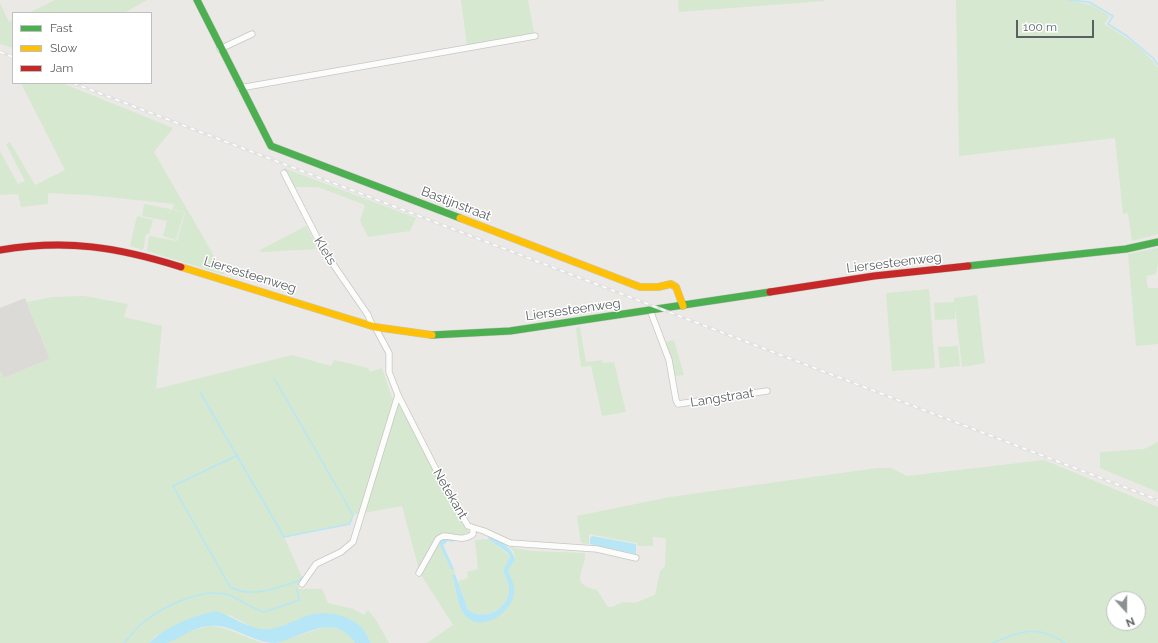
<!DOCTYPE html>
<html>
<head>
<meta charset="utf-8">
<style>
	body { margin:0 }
	#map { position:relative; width:1158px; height:643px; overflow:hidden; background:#ebe9e5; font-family:Raleway,sans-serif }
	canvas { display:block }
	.legend { position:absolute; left:12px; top:12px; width:140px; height:72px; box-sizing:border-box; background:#fff; border:1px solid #bdbfc1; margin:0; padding:5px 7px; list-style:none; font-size:12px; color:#5a6064 }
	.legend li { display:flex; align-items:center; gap:8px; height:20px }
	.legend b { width:20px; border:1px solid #bdbfc1 }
	.north { position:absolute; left:1106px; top:591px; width:40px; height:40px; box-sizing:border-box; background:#fff; border:1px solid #bdbfc1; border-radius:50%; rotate:159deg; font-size:11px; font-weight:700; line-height:16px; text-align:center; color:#5a6064 }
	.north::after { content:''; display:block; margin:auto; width:14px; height:18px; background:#8d9091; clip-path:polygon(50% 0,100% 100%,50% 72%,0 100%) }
	.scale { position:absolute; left:1016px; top:20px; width:78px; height:18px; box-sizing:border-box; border:2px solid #5a6064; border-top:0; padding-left:5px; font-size:12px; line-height:14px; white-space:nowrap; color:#5a6064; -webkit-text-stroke:3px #fff; paint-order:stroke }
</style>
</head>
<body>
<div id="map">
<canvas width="1158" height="643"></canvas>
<ul class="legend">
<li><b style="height:5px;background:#4caf50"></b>Fast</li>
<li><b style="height:5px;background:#ffc107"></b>Slow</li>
<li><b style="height:5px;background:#c62828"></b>Jam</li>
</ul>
<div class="north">N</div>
<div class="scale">100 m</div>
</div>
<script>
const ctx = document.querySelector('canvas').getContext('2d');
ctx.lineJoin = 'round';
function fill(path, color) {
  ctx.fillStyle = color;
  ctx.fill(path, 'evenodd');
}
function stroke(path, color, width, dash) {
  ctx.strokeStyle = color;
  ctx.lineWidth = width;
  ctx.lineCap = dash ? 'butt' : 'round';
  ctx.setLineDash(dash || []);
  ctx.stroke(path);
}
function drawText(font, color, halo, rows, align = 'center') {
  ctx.font = font + ' Raleway,sans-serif';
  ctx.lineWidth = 3;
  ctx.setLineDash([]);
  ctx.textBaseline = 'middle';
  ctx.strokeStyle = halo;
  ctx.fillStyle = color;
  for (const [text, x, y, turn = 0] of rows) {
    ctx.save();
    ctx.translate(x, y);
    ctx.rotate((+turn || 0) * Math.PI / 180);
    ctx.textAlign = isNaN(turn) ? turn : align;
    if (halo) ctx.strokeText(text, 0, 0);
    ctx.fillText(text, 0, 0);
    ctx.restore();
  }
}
const industrial = new Path2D(`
	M25,298L50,359L4,378L0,371V308Z`);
const green = new Path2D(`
	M55,0H147L124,13H28Z
	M461,0H528L534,33L467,45Z
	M678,0H824V1L679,12Z
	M956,0H1068L1091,5L1110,16L1104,24C1125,36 1144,48 1158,68V234L1132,241L1128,213L1123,214L1115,138L959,156Z
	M0,3L9,22L13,20V48L0,44Z
	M21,83H62L173,128L154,152L225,275L147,251L149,236L177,241L185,213L173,209L174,204L88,195L48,193V204L21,207L18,194L0,195V151L18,184L25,181L6,144L10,142L35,185L65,170Z
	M284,168L416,218L410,231L368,237L360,221L365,205L318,187H292Z
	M144,204L170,209L168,218L171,209L184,213L176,240L163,236L167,221L142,216Z
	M137,216L153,220L149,234H146L143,250L130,246Z
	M306,226L318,249L261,252L260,250Z
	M1158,248V264L1156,274L1146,276L1148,288H1158V344L1136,346L1128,254Z
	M929,289L935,368L892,371L886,293Z
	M977,295L985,363L962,367L955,307V319L935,320L934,303L954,302V298Z
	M84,296L128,304L124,317L162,326L156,389L292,355L331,366L334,360L368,368L370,372L382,368L392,398L401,407L469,533L467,536L439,543L451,570L454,569L455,574L452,576C459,597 457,623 487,621L513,597L508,568L515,560L514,552L509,547L531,551L585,553C586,572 567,583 597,590L608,607H612L623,602L635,603L655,595L660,571L665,566L666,538L653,537V546H637V543L589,534V544L581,543L577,516L670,497L877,468H891L907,476L1044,460L1158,507V643H427L453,625L420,573L402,506L353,515L350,524L284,537L302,577L298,589H322L328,603L353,609L364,615L368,610L376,620L389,643H371L361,627L288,624L275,628L263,629L252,627L230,615L156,636L149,643H0V371L4,378L50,359L27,302L52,297ZM1114,599H1138V623H1114Z
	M580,327L586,362L602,360L603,363L614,362L626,412L602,416L591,366L581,367L576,328Z
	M674,340L684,375L674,376L666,342Z
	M958,346L960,366L940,368L938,347Z
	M1158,442V492L1100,468V452L1144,449Z
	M488,539L509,555L510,560L503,571C505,576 509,583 509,589C509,609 484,622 468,610L458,581L468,578L467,572L478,569L475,540Z
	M208,626C228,626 244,638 263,643H166L185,633Z
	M325,627C339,627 347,632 355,643H276Z`);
const water = new Path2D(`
	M489,536C500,540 513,548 515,560L508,570C510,577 516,585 514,594C511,613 480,635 464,614C457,604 456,587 452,575L455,574L468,610C484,622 509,609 509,589C509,583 505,576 503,571L510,557L508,553L488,539Z
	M592,536L636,544V554L590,544V539Z
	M445,538L454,539L453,542L448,541L443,545L454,569L451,570L439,543Z
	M216,611C231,616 246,627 262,629C277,630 292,622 306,616C323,610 348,614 361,627C365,631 368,638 371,643H355C332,611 304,637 276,643C251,643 233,623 209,626C193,627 181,638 167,643C162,643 154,643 149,643C167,626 192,616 216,611Z`);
const stream = new Path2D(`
	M1069,0L1089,2L1113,16L1108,24L1127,36L1153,58L1158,65
	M200,392L284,537L350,524L353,515L274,378
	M238,455L173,486L230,587C252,599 278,587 299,581L302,577
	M124,643C131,635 137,627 145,621C166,605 203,587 229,595C240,599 255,611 265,612L299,600L297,589
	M993,643C1022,631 1037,624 1065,643`);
const street = new Path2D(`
	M220,49L252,34
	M240,88L535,36
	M284,173L324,251L368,315L372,325
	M650,310L669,360L676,400L678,404L767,391
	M375,327L389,353V372L398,395L447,491L468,526L484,531L510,543L597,549L636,558
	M419,573L438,539L443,536C454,536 464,542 473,534V529
	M302,584L316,564L341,552L353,542L398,395`);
const fast = new Path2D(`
	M197,0L271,146L460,218
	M968,266L1126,249L1158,242
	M432,335L510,331L770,292`);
const slow = new Path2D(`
	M460,218L640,287H658L671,284L676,287L683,306
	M181,267L375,327L432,335`);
const jam = new Path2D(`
	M0,250C67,239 117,247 181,267
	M770,292L874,276L968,266`);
const rail = new Path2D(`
	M0,52L13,57
	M73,83L1158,500`);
const streetNames = [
	["Bastijnstraat",456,204,21],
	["Klets",325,251,58],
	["Liersesteenweg",894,263,-7],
	["Liersesteenweg",250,275,17],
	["Liersesteenweg",573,310,-8],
	["Langstraat",722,398,-9],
	["Netekant",450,494,60]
];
fill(industrial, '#dcdad6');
fill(green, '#d6e8cf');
fill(water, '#b7e6f7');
stroke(stream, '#b7e6f7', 1.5);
stroke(street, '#c6c7c6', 7);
stroke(fast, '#c6c6c6', 8);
stroke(slow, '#c6c6c6', 8);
stroke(jam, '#c6c6c6', 8);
stroke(street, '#fcfcfb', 5.5);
stroke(fast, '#4caf50', 7);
stroke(slow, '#ffc107', 7);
stroke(jam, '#c62828', 7);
stroke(rail, '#e2e2e2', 3);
stroke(rail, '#fff', 1.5, [4.5]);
drawText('13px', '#5a6064', '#fff', streetNames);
</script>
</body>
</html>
